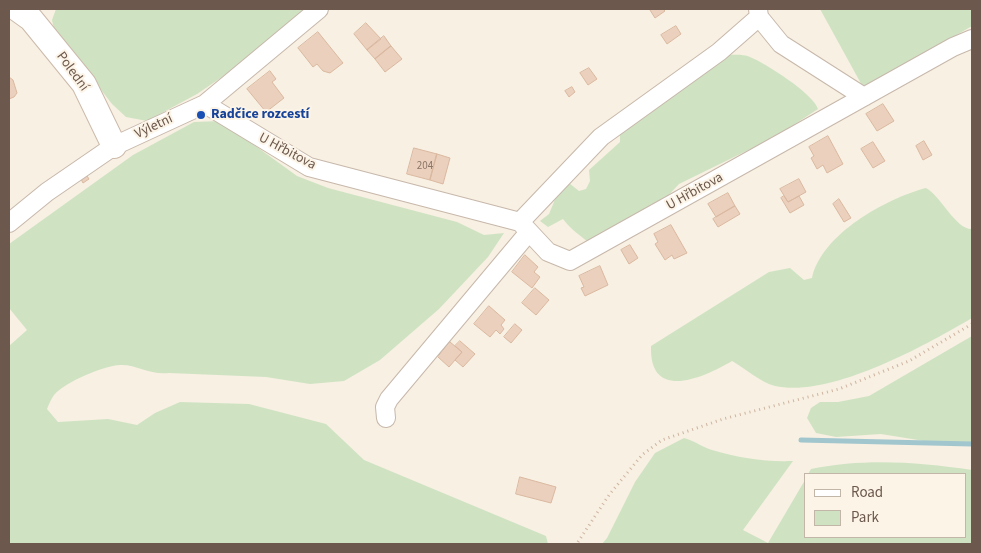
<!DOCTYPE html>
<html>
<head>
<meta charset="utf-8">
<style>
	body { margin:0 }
	#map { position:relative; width:981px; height:553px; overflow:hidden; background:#f8f0e2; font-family:"Source Sans 3",sans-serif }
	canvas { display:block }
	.frame { position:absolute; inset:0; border:10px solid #6c584c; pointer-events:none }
	.legend { position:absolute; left:804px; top:473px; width:162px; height:65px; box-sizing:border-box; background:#fcf4e7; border:1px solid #c2b6a9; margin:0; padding:6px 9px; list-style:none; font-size:15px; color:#6c584c }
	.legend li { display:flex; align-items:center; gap:10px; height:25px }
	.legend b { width:25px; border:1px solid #c2b6a9 }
</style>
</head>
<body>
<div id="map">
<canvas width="981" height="553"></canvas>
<div class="frame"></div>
<ul class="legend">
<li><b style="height:6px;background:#fff"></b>Road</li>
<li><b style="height:14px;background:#cfe3c3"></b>Park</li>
</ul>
</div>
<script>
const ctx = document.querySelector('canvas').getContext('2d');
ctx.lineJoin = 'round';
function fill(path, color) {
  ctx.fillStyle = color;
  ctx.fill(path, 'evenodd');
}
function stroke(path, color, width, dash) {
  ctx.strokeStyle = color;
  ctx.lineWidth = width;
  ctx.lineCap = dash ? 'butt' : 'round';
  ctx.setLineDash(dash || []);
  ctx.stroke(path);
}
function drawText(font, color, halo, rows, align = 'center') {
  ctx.font = font + ' "Source Sans 3",sans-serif';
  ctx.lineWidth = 4;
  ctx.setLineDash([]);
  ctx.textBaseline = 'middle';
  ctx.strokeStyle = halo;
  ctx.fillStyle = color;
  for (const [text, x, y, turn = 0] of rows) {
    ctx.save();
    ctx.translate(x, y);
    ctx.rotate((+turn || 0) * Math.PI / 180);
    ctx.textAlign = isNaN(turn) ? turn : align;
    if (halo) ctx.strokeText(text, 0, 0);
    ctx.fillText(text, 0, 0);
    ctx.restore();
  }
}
const green = new Path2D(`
	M56,9H307L225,75L197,94L147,121L126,117L112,104L54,29L52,20Z
	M820,9H972V26L864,89Z
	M726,55C734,55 743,54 750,57C765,63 814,94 818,109L775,137L679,184L664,200L590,244C579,234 572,231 563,219L548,227L540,221L549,214L556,197L569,183L579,191L586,189L590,181L589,170L620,142V132Z
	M221,121L297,176L328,188L457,222L484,235L504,233L488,257L439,309L380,360L344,381L310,384L266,377L169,373C149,375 136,364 120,365C103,366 65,382 54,395C51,399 49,404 47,409L58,422L108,419L137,425L155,413L180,402L249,404L326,424L364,460L546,536L548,544H9V346L27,330L9,308V244L133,155L194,122Z
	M926,188C941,196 956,230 972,229V318C924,346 831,398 775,386C761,383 745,368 732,361C705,377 649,403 651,346L769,272L790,268L804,280L812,278C822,234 885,199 926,188Z
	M972,336V443L924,441L881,434L836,437L816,433L807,418L811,408L820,402H838L869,396Z
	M684,438C695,441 702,447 712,450C739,458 765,462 793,461L743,530L768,543L805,480V537H965V474H808L811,469C865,458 918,462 972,470V544H602L607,538L635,482L655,453Z`);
const stream = new Path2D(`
	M801,440L972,444`);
const building = new Path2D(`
	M652,9H663L665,11L655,18L650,10Z
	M366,23L381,39L367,50L354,34Z
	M676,26L681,34L667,44L661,35Z
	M318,32L343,63L330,73L323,71L317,64L313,67L298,48Z
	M384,36L391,46L375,59L367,50Z
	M391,46L402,59L385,72L375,59Z
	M589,68L597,79L588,85L580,73Z
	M270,71L276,79L272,82L284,98L266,112L247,89Z
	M9,77L13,80L17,93L14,97L9,99Z
	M572,87L575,92L569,97L565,91Z
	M883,104L894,121L877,131L866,114Z
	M828,136L843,164L827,173L823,165L817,169L811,158L814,156L809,147Z
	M924,141L932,155L923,160L916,146Z
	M873,142L885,161L873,168L861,149Z
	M414,148L437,154L430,180L407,174Z
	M437,154L450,158L443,184L430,180Z
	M85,173L89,179L83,183L80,177Z
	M799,179L806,192L788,202L780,189Z
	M728,193L735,206L716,217L708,204Z
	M784,196L788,202L799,196L804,205L790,213L781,198Z
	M839,199L851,218L844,222L833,204Z
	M735,206L740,214L718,227L713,219Z
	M671,225L687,253L674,259L672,255L665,260L655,244L658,242L654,234Z
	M630,245L638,258L629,264L621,250Z
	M525,255L538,267L534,272L540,277L532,288L512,272Z
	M600,266L608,285L585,296L581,288L584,287L579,276Z
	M535,288L549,300L536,315L522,303Z
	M489,306L505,320L501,325L504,329L500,334L496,330L490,337L474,324Z
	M515,324L522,330L511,343L504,337Z
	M460,341L475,354L463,367L455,360L462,352L455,346Z
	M450,342L462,352L449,367L438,357Z
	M520,477L556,487L551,503L516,494Z`);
const path = new Path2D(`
	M578,542L609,495L642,455L662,440L723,419L839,389L909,361L972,324`);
const street = new Path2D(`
	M759,17L781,44L864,97
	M205,104L309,167L520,222L548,252L570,261L953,47L972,39
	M520,222L601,137L719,52L759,17L758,9
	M9,223L47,192L114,146L205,104L319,9
	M386,418L385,407L389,399L529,232`);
const secondary = new Path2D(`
	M17,9L31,19L84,84L114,146`);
const markers = [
	[201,115,5,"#1a4fb4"]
];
const numberNames = [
	["204",425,167]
];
const streetNames = [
	["Polední",72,72,54],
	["Výletní",154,127,-25],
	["U Hřbitova",287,152,28],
	["U Hřbitova",695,192,-29]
];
const transitNames = [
	["Radčice rozcestí",211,115]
];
fill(green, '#cfe3c3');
stroke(stream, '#a1c6ce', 5);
fill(building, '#ead0bd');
stroke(building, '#dab8a0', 1);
stroke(street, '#c7b8ab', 20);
stroke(secondary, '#ccbaab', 26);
stroke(path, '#ceb4a1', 3, [1, 4]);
stroke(street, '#fff', 18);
stroke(secondary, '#fff', 24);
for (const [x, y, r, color] of markers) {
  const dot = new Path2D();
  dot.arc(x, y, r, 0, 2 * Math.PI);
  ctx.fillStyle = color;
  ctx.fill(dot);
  stroke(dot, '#fcf4e7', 2);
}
drawText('11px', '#8c7668', null, numberNames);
drawText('14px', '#6c584c', '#fcf4e7', streetNames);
drawText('bold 14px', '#164399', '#fcf4e7', transitNames, 'left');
</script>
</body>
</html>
